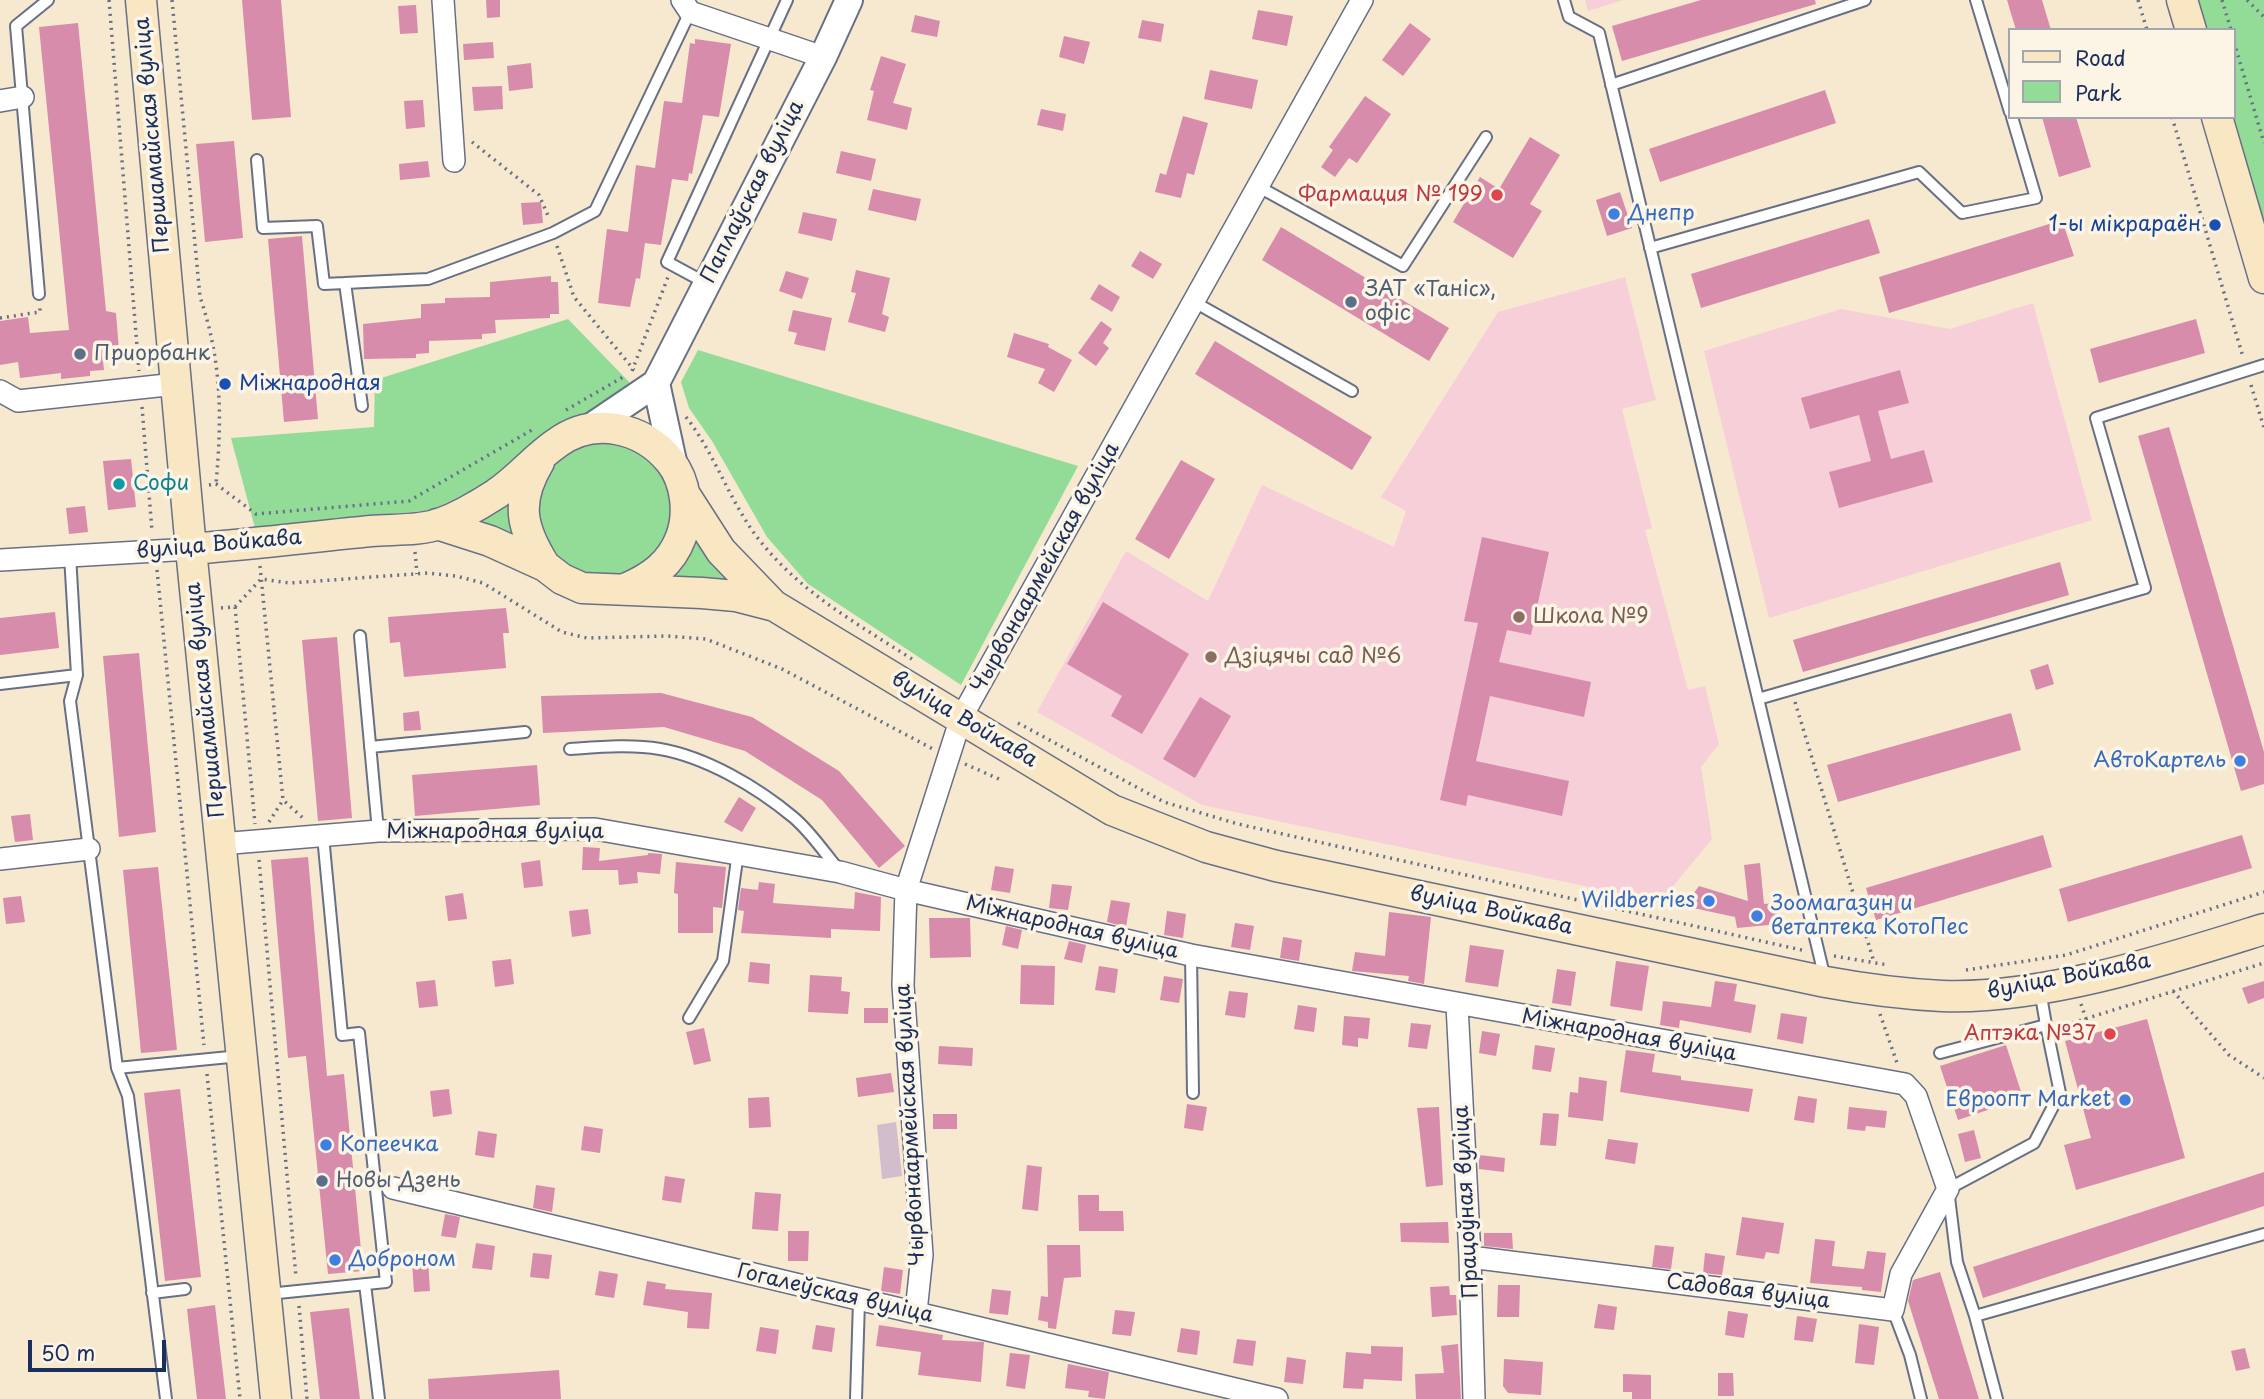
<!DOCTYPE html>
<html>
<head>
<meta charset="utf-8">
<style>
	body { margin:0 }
	#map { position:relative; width:2264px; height:1399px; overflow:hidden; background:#f7e8d0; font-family:"Playpen Sans",sans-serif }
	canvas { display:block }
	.legend { position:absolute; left:2008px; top:28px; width:228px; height:91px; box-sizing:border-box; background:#fcf5e5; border:2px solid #a2a6af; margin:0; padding:9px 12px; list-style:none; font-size:21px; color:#1b2f5e }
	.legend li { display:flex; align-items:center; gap:14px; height:35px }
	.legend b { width:35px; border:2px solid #a2a6af }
	.scale { position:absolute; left:28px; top:1340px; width:138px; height:32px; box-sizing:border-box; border:4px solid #1b2f5e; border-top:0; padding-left:9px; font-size:21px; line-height:24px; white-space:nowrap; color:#1b2f5e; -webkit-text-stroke:5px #fcf5e5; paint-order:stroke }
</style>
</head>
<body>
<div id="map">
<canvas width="2264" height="1399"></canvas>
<ul class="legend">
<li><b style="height:9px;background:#f9e7c3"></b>Road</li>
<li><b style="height:19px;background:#92dc98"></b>Park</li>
</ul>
<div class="scale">50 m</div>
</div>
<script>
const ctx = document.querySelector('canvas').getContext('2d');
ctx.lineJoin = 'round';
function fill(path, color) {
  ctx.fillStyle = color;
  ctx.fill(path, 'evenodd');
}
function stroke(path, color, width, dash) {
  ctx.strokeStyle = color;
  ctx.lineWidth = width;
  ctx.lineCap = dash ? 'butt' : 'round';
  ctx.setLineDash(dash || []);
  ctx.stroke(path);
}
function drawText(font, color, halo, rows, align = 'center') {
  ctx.font = font + ' "Playpen Sans",sans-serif';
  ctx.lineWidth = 7;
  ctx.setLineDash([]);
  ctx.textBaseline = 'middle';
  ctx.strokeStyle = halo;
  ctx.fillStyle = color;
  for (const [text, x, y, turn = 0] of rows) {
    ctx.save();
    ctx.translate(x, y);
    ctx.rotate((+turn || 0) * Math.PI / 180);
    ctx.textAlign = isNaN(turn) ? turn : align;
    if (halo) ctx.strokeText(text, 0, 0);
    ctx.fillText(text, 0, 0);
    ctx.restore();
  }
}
const built = new Path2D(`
	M1585,0H1623L1588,11Z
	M1625,277L1656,400L1622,409L1652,528L1645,530L1688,690L1705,686L1719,744L1701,767L1712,839L1660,902L1202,805L1037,712L1126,551L1208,601L1262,485L1394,547L1406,511L1381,497L1498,312Z
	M2033,303L2092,520L1769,618L1704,351L1841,309L1950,329Z`);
const industrial = new Path2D(`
	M896,1122L902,1176L882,1179L877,1125Z`);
const green = new Path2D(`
	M2194,0H2264V238L2229,117H2234V30H2203Z
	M568,319L632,385L585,417L537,440L495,479L432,510L255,528L231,438L374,427L375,380Z
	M698,350L1078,466L961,685L808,584L767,537L712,441L689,408L681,382Z
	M537 510a68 68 0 1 1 136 0a68 68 0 1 1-136 0Z
	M518,485L523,548L460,523Z
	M693,519L739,590L655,584Z`);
const building = new Path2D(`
	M242,0H281L291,117L252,120Z
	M486,0H500V17L487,18Z
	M1701,0H1815L1816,4L1622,61L1612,26Z
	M2007,0H2042L2051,30H2016Z
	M416,5L418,33L400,34L398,6Z
	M1258,10L1293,16L1287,46L1252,39Z
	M915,15L940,21L937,37L911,32Z
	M1142,20L1164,24L1161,42L1138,38Z
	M78,23L106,311L116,313L119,351L102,353L104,370L90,371V376L61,379V373L20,378L18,362L0,365V321L28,317L30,333L69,330L39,27Z
	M1410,23L1431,39L1403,76L1382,60Z
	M1064,36L1090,42L1084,64L1059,57Z
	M695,39L731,44L719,117L703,115L692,174L689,173L688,181L672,179L661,245L645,243L640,279L636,278L630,307L598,303L607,229L628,232L636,165L655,168L664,101L682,103L690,43L695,44Z
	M493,42L494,58L464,60L463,44Z
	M881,56L906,64L893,103L912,108L907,130L867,120L874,91L870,90Z
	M531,63L533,88L509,91L507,66Z
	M1210,70L1258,80L1252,109L1204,99Z
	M502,86L503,109L474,111L472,87Z
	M1825,90L1836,123L1660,182L1649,149Z
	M1365,96L1391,114L1357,163L1349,158L1335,177L1321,167L1333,150L1329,147Z
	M423,100L425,127L406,129L404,101Z
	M1041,109L1066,114L1063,131L1037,125Z
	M1183,116L1208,123L1194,175L1187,173L1181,198L1155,192L1160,173L1166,175Z
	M2042,117H2076L2091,167L2059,177Z
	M1530,137L1560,155L1530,204L1542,211L1513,258L1453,222L1480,177L1499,189Z
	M234,141L243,238L205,242L196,144Z
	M841,151L876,159L871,181L836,173Z
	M428,161L430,177L400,180L399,164Z
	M873,189L921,199L916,221L868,210Z
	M1620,192L1632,228L1607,236L1596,200Z
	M541,202L543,223L523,225L521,203Z
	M803,212L837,219L832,241L798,233Z
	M1869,219L1880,253L1701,308L1691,274Z
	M2062,220L2074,256L1889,313L1879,277Z
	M1281,227L1449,328L1429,361L1262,260Z
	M302,236L318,419L284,422L268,239Z
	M1140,251L1162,264L1153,279L1131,266Z
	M856,270L890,278L882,314L889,317L885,332L848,322L856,293L851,292Z
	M786,271L809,278L802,299L779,291Z
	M551,276V282H558L559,314H550V318L495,320L496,333L482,334V339L429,341V353L416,354V358L364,359L363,324L421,318V304L445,303V298L490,297V282Z
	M1099,284L1120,297L1112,312L1090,299Z
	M793,310L832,318L825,351L794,344L797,333L788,331Z
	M2196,319L2205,353L2099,383L2090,349Z
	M1101,321L1112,329L1103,343L1109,348L1096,366L1078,353Z
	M1014,333L1049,344L1048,347L1072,360L1054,392L1038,383L1045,369L1007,357Z
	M1215,341L1372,437L1352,470L1195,374Z
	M1900,370L1909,403L1878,411L1891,459L1924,450L1933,482L1839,508L1829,472L1871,461L1859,415L1810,429L1801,398Z
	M2169,427L2264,752V784L2241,791L2138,436Z
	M131,459L136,507L108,510L103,461Z
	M1181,460L1215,479L1169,559L1135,539Z
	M85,506L88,532L69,534L66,508Z
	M1482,537L1549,552L1531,635L1507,630L1499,662L1591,682L1584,717L1490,696L1476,761L1569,781L1562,816L1468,795L1466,806L1440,800L1478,623L1464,621Z
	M2060,562L2069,595L1803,672L1793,640Z
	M1103,602L1189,654L1142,734L1111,716L1122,696L1067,664Z
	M506,608L509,633H503L506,668L404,677L400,642L390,643L388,617Z
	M55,612L59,648L0,655V618Z
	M337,637L352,818L318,821L302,640Z
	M139,653L156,832L119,837L103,656Z
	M2048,664L2054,684L2036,690L2030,670Z
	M661,693L752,717L839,771L905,846L879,868L822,800L745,751L664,727L543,733L541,696Z
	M1200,697L1231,716L1195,778L1163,759Z
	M419,711L421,730L404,731L403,713Z
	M2011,713L2021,750L1838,802L1827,765Z
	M537,765L540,805L415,816L412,775Z
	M739,797L756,808L742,832L724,822Z
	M30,814L33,840L15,842L11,816Z
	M2043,835L2052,867L1876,920L1866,888Z
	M2242,835L2252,868L2068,922L2059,889Z
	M583,847L600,848L599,861L648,855V853L662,854L660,874L637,872L638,883L619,885L618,870H582Z
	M308,857L327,1076L344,1074L363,1271L328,1274L306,1056L288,1058L271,860Z
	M540,860L543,886L524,888L521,863Z
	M676,862L726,867L722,908L713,907V933H678V894L674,893Z
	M1760,863L1764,904L1777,903L1779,924L1737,928L1735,917L1684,906L1699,886L1748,901L1744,865Z
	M995,866L1014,869L1010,893L991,890Z
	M158,867L177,1050L141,1053L123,870Z
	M759,882L775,884L773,903L854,909L855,892L881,897L880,931L831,929V938L741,933L744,911L738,910L741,888L758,890Z
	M1052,884L1072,886L1068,910L1049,908Z
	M463,893L467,919L448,921L445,896Z
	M21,896L25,922L6,924L3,898Z
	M1111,900L1130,903L1126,927L1107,922Z
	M588,909L591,934L572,937L569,911Z
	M1167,911L1186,914L1183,938L1164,935Z
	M1389,912L1431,917L1424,984L1408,981L1409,976L1352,971L1355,952L1385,956Z
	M929,918H970L971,957L930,958Z
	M1235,923L1254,926L1250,950L1231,947Z
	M1006,926L1022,930L1018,949L1002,945Z
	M1283,937L1302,940L1299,961L1280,958Z
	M1069,941L1086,945L1082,963L1064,959Z
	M1470,945L1504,950L1498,987L1465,982Z
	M511,959L514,984L495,987L492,961Z
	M1616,961L1649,966L1642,1011L1610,1006Z
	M750,962L770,964L769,984L748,982Z
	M1021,965L1055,966L1054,1005L1020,1004Z
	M1099,966L1118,969L1115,993L1095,990Z
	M1557,969L1576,972L1571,1006L1552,1003Z
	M810,975L842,977L841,991L850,992L848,1014L808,1012Z
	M1164,976L1183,979L1179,1003L1160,1000Z
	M435,980L438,1006L419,1008L416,982Z
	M1715,981L1737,984L1734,1001L1756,1005L1751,1033L1680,1020L1679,1028L1660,1025L1663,1001L1711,1007Z
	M2264,981V998L2248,1004L2242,988Z
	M1229,991L1248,993L1245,1018L1225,1015Z
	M1298,1005L1317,1008L1314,1032L1294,1029Z
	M864,1008H888V1023H864Z
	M1781,1013L1807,1017L1803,1044L1777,1039Z
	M1344,1016L1370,1018L1368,1039L1358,1038V1047L1342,1045Z
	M2147,1019L2185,1158L2076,1190L2064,1145L2091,1138L2065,1041Z
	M1411,1023L1431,1025L1427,1049L1408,1047Z
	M704,1028L711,1061L694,1065L686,1032Z
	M1482,1031L1500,1034L1496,1056L1479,1053Z
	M1535,1045L1555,1048L1551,1072L1532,1069Z
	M2006,1045L2023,1098L1958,1120L1940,1066Z
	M939,1046L973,1048L972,1066L938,1064Z
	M1626,1050L1655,1054L1652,1072L1681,1076V1080L1753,1089L1749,1112L1620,1092Z
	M891,1073L894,1092L858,1097L856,1078Z
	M1579,1077L1607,1081L1603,1121L1568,1117L1570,1092L1578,1093Z
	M180,1089L201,1277L165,1281L144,1093Z
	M449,1089L452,1114L433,1117L430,1091Z
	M1798,1096L1817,1099L1814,1123L1794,1120Z
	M769,1097L771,1127L749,1128L748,1098Z
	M1187,1104L1207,1107L1203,1131L1184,1128Z
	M1439,1107L1443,1185L1426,1187L1417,1108Z
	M1849,1107L1887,1111L1885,1128L1866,1126L1865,1131L1847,1129Z
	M1543,1113L1559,1114L1556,1146L1540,1145Z
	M933,1114H957V1129H933Z
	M584,1126L603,1129L600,1153L581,1150Z
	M1974,1130L1981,1158L1965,1162L1958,1134Z
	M478,1131L497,1134L494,1158L475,1155Z
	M1608,1139L1638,1143L1635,1164L1605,1159Z
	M1479,1155L1505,1158L1504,1172L1479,1169Z
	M1027,1165L1042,1167L1038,1211L1022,1209Z
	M2264,1172V1206L1983,1298L1973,1267Z
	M665,1176L685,1179L681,1203L662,1200Z
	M536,1185L555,1188L552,1212L533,1208Z
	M755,1192L781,1194L778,1231L752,1229Z
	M1078,1195H1099V1211H1123L1124,1231H1079Z
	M445,1214L460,1217L456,1238L441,1236Z
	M1742,1217L1784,1223L1779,1254L1766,1252L1764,1259L1736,1255Z
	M1448,1222L1449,1243L1401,1242L1400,1223Z
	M788,1231H809L808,1261H788Z
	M1484,1233H1512L1513,1249L1484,1246Z
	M1815,1239L1835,1241L1832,1266L1864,1269L1867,1251L1886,1253L1881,1292L1862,1290V1287L1810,1283Z
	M476,1243L495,1246L492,1270L472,1268Z
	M1047,1245H1080L1081,1277L1064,1278L1056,1329L1048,1328V1322L1038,1320L1041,1296L1048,1297Z
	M1655,1245L1674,1247L1671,1269L1652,1267Z
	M533,1253L552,1255L549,1279L530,1277Z
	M1705,1253L1725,1256L1722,1275L1703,1273Z
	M428,1260L430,1291L414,1292L412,1261Z
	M884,1267L903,1270L900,1294L881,1291Z
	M599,1271L618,1274L614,1298L595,1295Z
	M1940,1272L1979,1399H1939L1908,1301L1913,1280Z
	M647,1281L666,1284L665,1289L712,1293L709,1329L687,1328L688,1312L643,1305Z
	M1498,1285H1520L1519,1317H1497Z
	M1449,1286L1450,1295H1456L1457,1315L1432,1317L1430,1287Z
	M992,1289L1011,1291L1008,1315L989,1313Z
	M1598,1304L1617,1307L1614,1330L1594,1328Z
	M215,1305L226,1399H197L187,1309Z
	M349,1308L360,1399H320L310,1312Z
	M1115,1310L1135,1312L1131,1336L1112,1334Z
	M1728,1311L1748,1314L1744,1338L1725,1335Z
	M1797,1316L1817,1319L1813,1342L1794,1340Z
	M1859,1324L1879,1327L1874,1365L1855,1363Z
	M816,1325L835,1328L832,1352L812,1349Z
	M879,1325L943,1335L942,1340L984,1342L981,1382L918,1375L921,1352L876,1346Z
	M760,1327L779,1330L776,1354L756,1351Z
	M1181,1328L1200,1331L1197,1355L1177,1352Z
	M1237,1339L1256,1341L1253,1366L1233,1363Z
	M1458,1344L1461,1399H1416L1415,1374L1444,1373L1441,1346Z
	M1371,1346L1403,1347L1402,1381L1364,1379L1363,1389L1343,1388L1346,1352L1371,1354Z
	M2245,1348L2250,1368L2236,1371L2231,1351Z
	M1010,1353L1030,1355L1025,1389L1006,1386Z
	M1287,1357L1306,1360L1303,1384L1284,1382Z
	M1504,1359L1543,1362L1541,1395L1508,1393L1503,1386Z
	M1068,1364L1109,1372L1105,1399L1088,1397L1089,1391L1065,1388Z
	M559,1370L561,1399H429L428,1379Z
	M1718,1373H1733L1734,1396H1718Z
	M1623,1374L1651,1375V1399H1632V1392H1623Z`);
const path = new Path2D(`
	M109,0L139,371
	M172,0L200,297C222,361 222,418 216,484
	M2138,0L2147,30
	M2222,0L2231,30
	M2247,0L2264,17
	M2234,42L2264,143
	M2172,117L2243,357
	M472,142L539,195L549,218
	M557,246L574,297L634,370
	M0,318L40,312V306
	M632,371L668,277
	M2251,385L2264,428
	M142,407L152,531
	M566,410L623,377
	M686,417C715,454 729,500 757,537C798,591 856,623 912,659
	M209,485L216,484L256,514L409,501L532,430
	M148,490L163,489
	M415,552L417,574
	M260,566L283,800L303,818
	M157,570L204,1045
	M235,607L255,824
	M221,608L235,607L261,579L290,583L428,573L456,576L483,583L562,632L587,638L667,636L706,639L782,669L933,749
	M1795,702L1874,962
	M1018,723L1164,802L1238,824L1806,951
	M965,764L999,779
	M269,822L283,800
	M259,860L296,1277
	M1834,956L1888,965
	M1966,970L2066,955L2264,892
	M2173,991L2229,1055L2264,1078
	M2081,1004L2086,1019
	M1880,1014L1897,1063
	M2059,1027L2264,963
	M207,1074L240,1399
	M299,1306L307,1399`);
const service = new Path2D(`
	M1564,0L1569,17L1599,33L1825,979
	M1976,0L2010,112
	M1611,85L1865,0
	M257,160L263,228L317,226L324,284L428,279L553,233L595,211L690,12
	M1259,187L1403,266L1486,137
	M1650,248L1919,172L1962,213L2036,198L2012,117
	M345,283L362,406
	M706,283L667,262L787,0
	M39,294L16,26L48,0
	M1196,303L1352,391
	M70,555L77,675L70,701L117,1068L128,1096L166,1399
	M360,636L378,831
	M0,684L77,675
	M1758,699L2145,588L2096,418L2264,365
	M370,747L525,732
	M570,749C599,747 631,744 660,749C706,757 757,787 793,817C810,831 824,852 838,869
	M1191,955L1193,1093
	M689,1018L723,961L738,852
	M2046,1025L2060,1093L2034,1143L1948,1189L1957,1262L1975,1316L2264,1234
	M1940,1053L2046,1025L2040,990
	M117,1068L240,1056
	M365,1284L379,1399
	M152,1293L185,1289
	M268,1294L386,1282L359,1033L342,1035L323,836
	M1893,1310L1910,1355L1921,1399
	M1975,1316L1997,1399
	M856,1399L859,1301`);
const minor = new Path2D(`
	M443,0L454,161
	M682,0L690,12L823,57
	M0,101L23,97
	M0,391L18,401L176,384
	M0,560L191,549
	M220,844L378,831L595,829L840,872L906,890L1191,955L1905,1084L1916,1096L1948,1189L1901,1274L1893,1310L1470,1257
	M0,859L89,849
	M1457,1005L1470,1257L1474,1399
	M393,1188L1277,1399
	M916,1312L922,1255L903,985L906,890L961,718L1362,0`);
const tertiary = new Path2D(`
	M656,383L674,466
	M588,429L656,383L823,57L849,0`);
const secondary = new Path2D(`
	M141,0L191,549L276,1399
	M2182,0L2191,30
	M2217,117L2264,278
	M539,462C515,502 521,528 545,566
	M685,495L721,551L773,605L1112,810L1206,847L1276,866L1826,982C1864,989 1903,994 1942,996C2043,1000 2168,959 2264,929
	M437,524L490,541L545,566L562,579L582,588L702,593L736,596L771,605
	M191,549C251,544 311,537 371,531C392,529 419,531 439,524C458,517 479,505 496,494C518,479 535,458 557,443C594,416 642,427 670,461C686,481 690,513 681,537C671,564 651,578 625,589`);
const markers = [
	[1497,195,7,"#e0444e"],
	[1614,214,7,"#3f7fe0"],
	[2215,225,7,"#1a4fb4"],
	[1351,302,7,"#5c6f8a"],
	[80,354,7,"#5c6f8a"],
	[225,384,7,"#1a4fb4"],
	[119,484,7,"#0f9aa8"],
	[1519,617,7,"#8d6e63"],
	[1211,657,7,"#8d6e63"],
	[2240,761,7,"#3f7fe0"],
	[1709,901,7,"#3f7fe0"],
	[1757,916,7,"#3f7fe0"],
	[2110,1034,7,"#e0444e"],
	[2125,1100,7,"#3f7fe0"],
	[326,1145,7,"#3f7fe0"],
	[322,1181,7,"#5c6f8a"],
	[335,1260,7,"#3f7fe0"]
];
const streetNames = [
	["Першамайская вуліца",153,135,-95],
	["Паплаўская вуліца",753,192,-63],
	["вуліца Войкава",219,545,-5],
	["Чырвонаармейская вуліца",1046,568,-61],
	["Першамайская вуліца",206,700,-96],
	["вуліца Войкава",964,720,31],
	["Міжнародная вуліца",495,832],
	["вуліца Войкава",1491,911,12],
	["Міжнародная вуліца",1072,928,13],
	["вуліца Войкава",2069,977,-11],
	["Міжнародная вуліца",1629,1036,10],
	["Чырвонаармейская вуліца",911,1125,-93],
	["Працоўная вуліца",1467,1202,-93],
	["Садовая вуліца",1748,1292,7],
	["Гогалеўская вуліца",835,1294,13]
];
const healthNames = [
	["Фармация № 199",1483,195],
	["Аптэка №37",2096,1034]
];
const shopNames = [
	["Днепр",1628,214],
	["АвтоКартель",2226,761,"right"],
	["Wildberries",1695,901,"right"],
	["Зоомагазин и",1771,904],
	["ветаптека КотоПес",1771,928],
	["Евроопт Market",2111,1100,"right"],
	["Копеечка",340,1145],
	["Доброном",349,1260]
];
const transitNames = [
	["1-ы мікрараён",2201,225],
	["Міжнародная",239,384,"left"]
];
const serviceNames = [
	["ЗАТ «Таніс»,",1365,290],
	["офіс",1365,314],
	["Приорбанк",94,354],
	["Новы Дзень",336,1181]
];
const cultureNames = [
	["Софи",133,484]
];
const educationNames = [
	["Школа №9",1533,617],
	["Дзіцячы сад №6",1225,657]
];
fill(built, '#f6cfd9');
fill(industrial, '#d1bdcb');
fill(green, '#92dc98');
fill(building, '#d78cac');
stroke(service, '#687086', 14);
stroke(minor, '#687086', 24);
stroke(tertiary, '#687086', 30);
stroke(secondary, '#687086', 33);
stroke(path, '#687086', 3.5, [2, 5]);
stroke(service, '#fff', 10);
stroke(minor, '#fff', 21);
stroke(tertiary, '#fff', 26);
stroke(secondary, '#f9e7c3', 30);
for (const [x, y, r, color] of markers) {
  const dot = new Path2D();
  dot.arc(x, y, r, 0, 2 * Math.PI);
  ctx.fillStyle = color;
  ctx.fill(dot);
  stroke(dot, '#fcf5e5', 2.5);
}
drawText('21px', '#1b2f5e', '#fcf5e5', streetNames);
drawText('21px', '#be3a42', '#fcf5e5', healthNames, 'right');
drawText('21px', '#366cbe', '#fcf5e5', shopNames, 'left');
drawText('21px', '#164399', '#fcf5e5', transitNames, 'right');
drawText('21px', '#4e5e75', '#fcf5e5', serviceNames, 'left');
drawText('21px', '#0d838f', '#fcf5e5', cultureNames, 'left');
drawText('21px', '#785e54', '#fcf5e5', educationNames, 'left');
</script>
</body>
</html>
